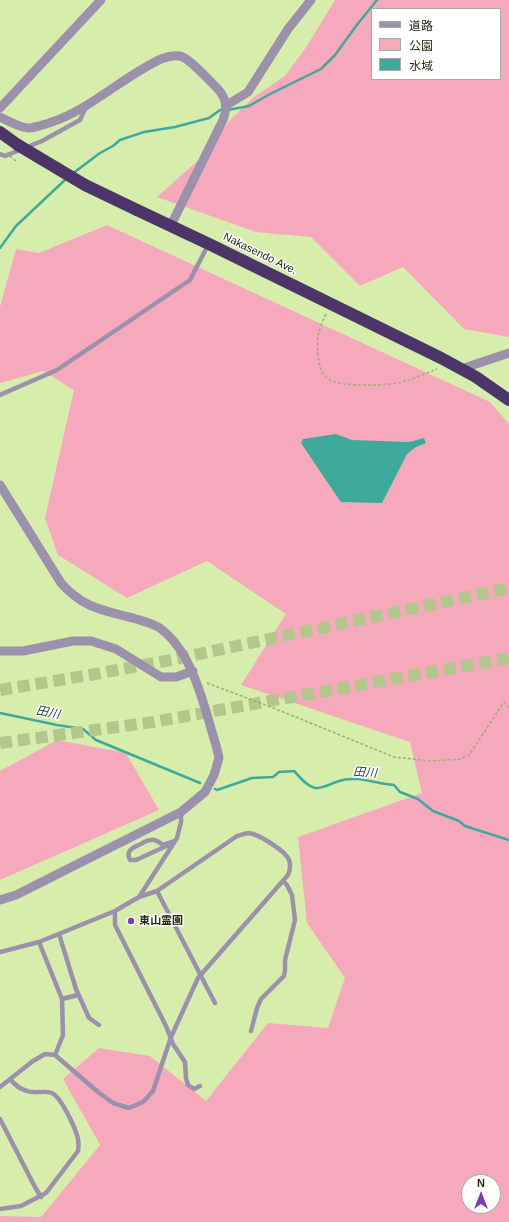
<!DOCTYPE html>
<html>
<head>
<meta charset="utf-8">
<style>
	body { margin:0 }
	#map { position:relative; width:509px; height:1222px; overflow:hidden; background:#d7edab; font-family:Arial,"Noto Sans JP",sans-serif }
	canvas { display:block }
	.legend { position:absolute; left:371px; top:8px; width:130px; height:72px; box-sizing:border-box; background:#fff; border:1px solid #a7aa9f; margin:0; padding:5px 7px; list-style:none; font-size:12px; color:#222a10 }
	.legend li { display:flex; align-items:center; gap:8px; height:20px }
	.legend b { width:20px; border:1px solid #a7aa9f }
	.north { position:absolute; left:461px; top:1174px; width:40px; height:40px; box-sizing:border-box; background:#fff; border:1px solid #a7aa9f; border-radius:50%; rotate:0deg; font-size:11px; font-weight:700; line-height:16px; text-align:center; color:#222a10 }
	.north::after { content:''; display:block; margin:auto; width:14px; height:18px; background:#783eb4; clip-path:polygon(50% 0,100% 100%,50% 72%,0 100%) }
</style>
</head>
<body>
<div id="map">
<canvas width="509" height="1222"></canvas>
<ul class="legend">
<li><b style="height:5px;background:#9b91ac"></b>道路</li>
<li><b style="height:11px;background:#f6a9bd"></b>公園</li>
<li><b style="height:11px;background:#3daa9c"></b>水域</li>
</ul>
<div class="north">N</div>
</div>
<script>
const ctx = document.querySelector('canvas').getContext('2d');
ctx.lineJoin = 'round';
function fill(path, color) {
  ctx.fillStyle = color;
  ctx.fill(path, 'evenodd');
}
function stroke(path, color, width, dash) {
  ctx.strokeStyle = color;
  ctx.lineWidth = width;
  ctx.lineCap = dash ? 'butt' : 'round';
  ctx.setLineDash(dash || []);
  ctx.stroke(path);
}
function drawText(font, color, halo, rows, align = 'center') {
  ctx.font = font + ' Arial,"Noto Sans JP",sans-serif';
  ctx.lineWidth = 3;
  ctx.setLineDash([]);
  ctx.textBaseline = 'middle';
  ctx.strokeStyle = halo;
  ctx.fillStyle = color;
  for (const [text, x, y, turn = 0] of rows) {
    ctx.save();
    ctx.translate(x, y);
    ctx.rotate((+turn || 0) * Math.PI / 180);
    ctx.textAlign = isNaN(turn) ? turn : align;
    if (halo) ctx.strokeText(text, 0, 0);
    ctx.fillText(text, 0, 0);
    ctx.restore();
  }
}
const green = new Path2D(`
	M335,0H509V337L464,329L403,267L360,286L311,237L256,232L157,197L204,155L231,119L254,97L285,76L307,46ZM372,9H500V79H372Z
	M107,225L490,402L509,424V1222H0V1216L41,1217L100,1145L63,1079L99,1048L150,1056L206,1101L268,1023L328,1028L345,978L307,923L298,837L422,793L410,742L241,685L286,614L207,561L127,598L58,555L45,518L74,390L43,371L0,383V307L16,249L39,253ZM469,1182H493V1206H469Z
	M57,740L126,753L159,810L0,880V771Z`);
const water = new Path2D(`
	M336,434L352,440L409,442L424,438L426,443L416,447L407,454L382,503L341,502L338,498L301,443L303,439Z`);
const stream = new Path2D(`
	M228,110L249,106L270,94L321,69L335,55L356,26L377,0
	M72,174L100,153L113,146L120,140L144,132L175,127L209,118L220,110H223
	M0,248L16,226L67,178
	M0,713L57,725L83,729L96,740L200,783
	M215,789L217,790L252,778L273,777L279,772L294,771C300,777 306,786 315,788C322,789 332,783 339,781C357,775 376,784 394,785L400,792L418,799L433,811L459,821L465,826L509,840`);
const highwayTunnel = new Path2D(`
	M0,690L90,675L171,660L509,588
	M0,743L153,722L509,658`);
const path = new Path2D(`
	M326,314C319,328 316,339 318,355C319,364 320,371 327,378C337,388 392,386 405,381C416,378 427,373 437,369
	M207,683L271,707L394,757L431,761L460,759L469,755L504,702L509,708`);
const lane = new Path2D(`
	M0,154L5,156L42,141L80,120L86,107
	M0,395L57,370L190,280L208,245
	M173,843L136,860H130C125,850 134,847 141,844C144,842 148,840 151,840C155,839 159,842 163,845L175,841
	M157,891L215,1003
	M139,897L177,838L181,822V812
	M115,911V925L166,1026L173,1044L185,1062L186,1078L188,1085L194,1089L200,1086
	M59,934L76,989L89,1018L99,1025
	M39,942L62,999L63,1035L55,1055
	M0,952L39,942L115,911L139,897L157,891L237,836C241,835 245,833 249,833C258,834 286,851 289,860C291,865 290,870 288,875L198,978L171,1037L153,1091L143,1102L129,1108L113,1103L98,1092L55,1055L45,1054L33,1061L0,1087
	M62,999L78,995
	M251,1031L257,1008L261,999L284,976L285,970V960L295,920L292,895L287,885L283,881
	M0,1119L35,1187L41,1197
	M0,1209L21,1206L46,1193L78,1151C79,1145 79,1141 77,1135C74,1126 61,1097 52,1093C44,1090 35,1094 27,1091C20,1089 14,1084 10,1079`);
const street = new Path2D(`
	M227,105L248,92L288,29L311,0
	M0,108L101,0
	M0,117C8,121 18,127 28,128C35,128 42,125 49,123C86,111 112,86 146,67C156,61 168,54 180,56C189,58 205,76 212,83C225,95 229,104 223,120L171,225
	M461,369L509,353
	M0,485L61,583C84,609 104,610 136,619C143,621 155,624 161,629C194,654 204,707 216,745L219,758L214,775L205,792L181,812L16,895L0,900
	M0,651H23L73,641H91L116,649L161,677H176L193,671`);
const highway = new Path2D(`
	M0,132L18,145
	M137,210L209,244L441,358L476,377L509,400`);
const pathBridge = new Path2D(`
	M6,153L16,161`);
const highwayBridge = new Path2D(`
	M18,145L85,185L137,210`);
const markers = [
	[131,921,4,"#783eb4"]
];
const streetNames = [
	["Nakasendo Ave.",260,254,26]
];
const poiNames = [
	["東山霊園",139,921]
];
const waterNames = [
	["田川",48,713,11],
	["田川",365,773,4]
];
fill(green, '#f6a9bd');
fill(water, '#3daa9c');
stroke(stream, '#3daa9c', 2.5);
stroke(highwayTunnel, '#b3c68c', 12, [12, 6]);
stroke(path, '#9dae79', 1.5, [3, 2]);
stroke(lane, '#9b91ac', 4.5);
stroke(street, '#9b91ac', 9);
stroke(highway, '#4c3569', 12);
stroke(pathBridge, '#9dae79', 1.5, [3, 2]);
stroke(highwayBridge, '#4c3569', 12);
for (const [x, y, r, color] of markers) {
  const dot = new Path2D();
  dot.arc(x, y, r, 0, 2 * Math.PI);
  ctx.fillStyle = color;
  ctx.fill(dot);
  stroke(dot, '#fff', 1.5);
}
drawText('11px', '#222a10', '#fff', streetNames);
drawText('bold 11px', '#222a10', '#fff', poiNames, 'left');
drawText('italic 12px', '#2b4b46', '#fff', waterNames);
</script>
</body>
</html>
